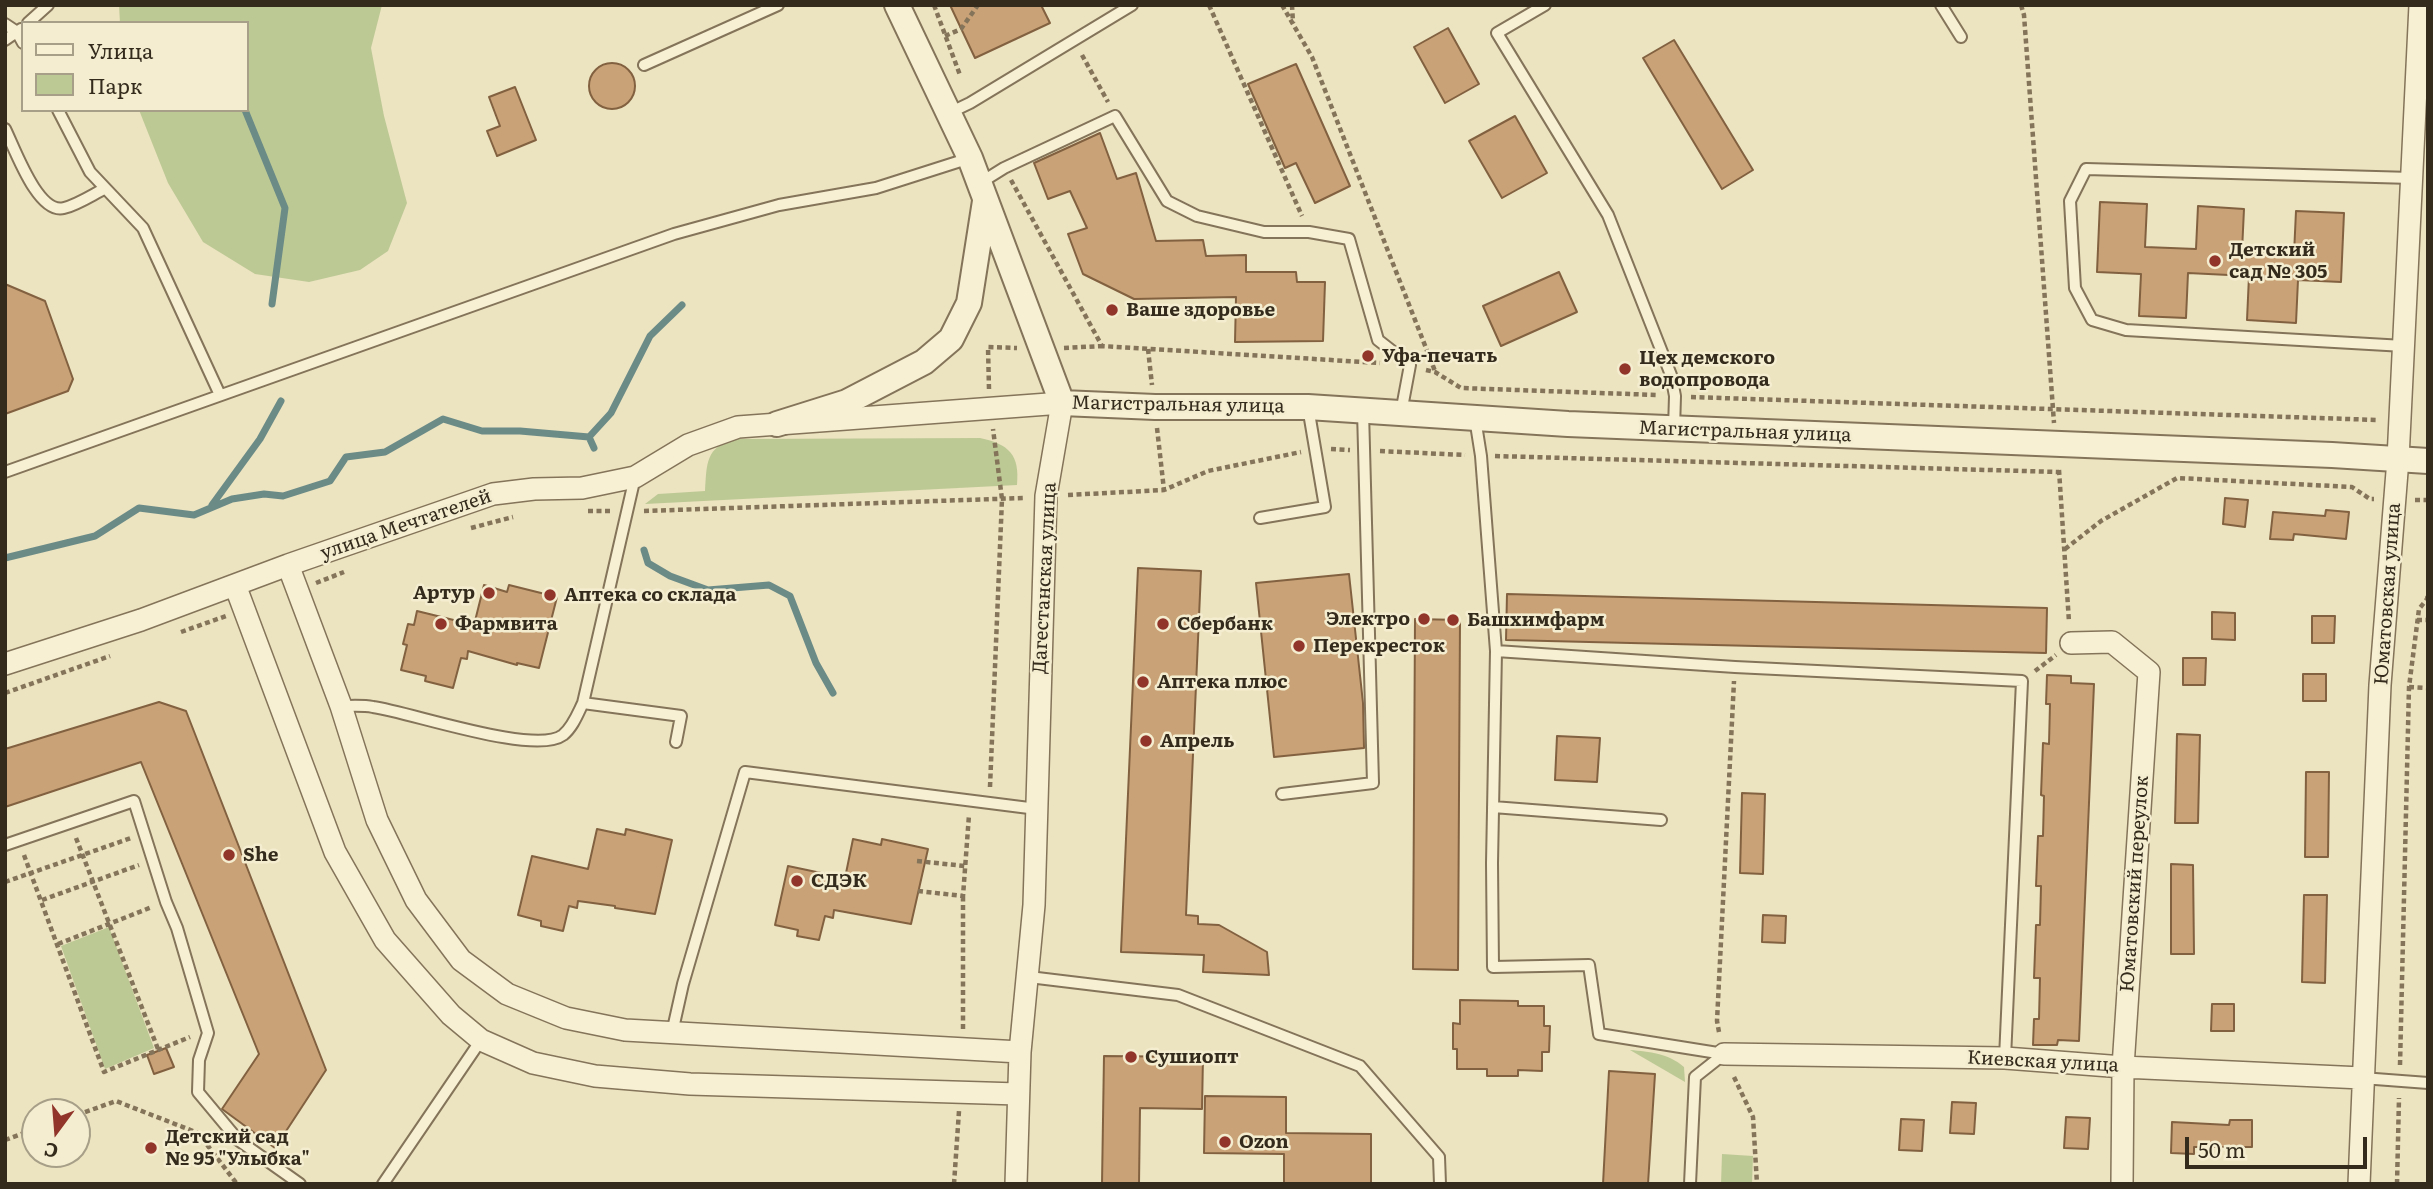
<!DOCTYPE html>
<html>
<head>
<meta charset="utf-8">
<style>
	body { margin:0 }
	#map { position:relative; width:2433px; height:1189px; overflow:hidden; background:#ece3c0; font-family:Literata,serif }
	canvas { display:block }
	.frame { position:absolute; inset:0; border:7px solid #342b1d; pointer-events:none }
	.legend { position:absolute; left:21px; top:21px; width:228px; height:91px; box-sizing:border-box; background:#f4edcf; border:2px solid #a79f88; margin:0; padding:9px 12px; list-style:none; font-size:21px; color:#342b1d }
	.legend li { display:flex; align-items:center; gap:14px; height:35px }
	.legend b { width:35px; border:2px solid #a79f88 }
	.north { position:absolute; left:21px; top:1098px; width:70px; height:70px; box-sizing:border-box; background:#f4edcf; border:2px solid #a79f88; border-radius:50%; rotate:196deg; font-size:19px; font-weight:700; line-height:28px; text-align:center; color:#342b1d }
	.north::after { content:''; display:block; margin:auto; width:24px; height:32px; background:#91352b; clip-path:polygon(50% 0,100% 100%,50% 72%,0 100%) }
	.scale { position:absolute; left:2185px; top:1137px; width:182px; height:32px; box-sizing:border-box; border:4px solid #342b1d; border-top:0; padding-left:9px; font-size:21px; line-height:24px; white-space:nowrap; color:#342b1d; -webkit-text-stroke:5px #f4edcf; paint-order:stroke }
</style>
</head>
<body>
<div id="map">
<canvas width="2433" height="1189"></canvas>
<div class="frame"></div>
<ul class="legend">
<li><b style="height:9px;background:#f7f0d3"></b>Улица</li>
<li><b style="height:19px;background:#bdc995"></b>Парк</li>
</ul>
<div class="north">С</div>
<div class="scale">50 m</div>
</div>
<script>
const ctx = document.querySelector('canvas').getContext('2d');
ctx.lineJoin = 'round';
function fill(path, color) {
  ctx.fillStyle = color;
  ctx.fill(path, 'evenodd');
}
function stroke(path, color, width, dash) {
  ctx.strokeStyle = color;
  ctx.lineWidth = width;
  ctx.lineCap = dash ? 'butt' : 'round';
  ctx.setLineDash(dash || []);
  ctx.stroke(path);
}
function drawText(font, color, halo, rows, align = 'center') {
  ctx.font = font + ' Literata,serif';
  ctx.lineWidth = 5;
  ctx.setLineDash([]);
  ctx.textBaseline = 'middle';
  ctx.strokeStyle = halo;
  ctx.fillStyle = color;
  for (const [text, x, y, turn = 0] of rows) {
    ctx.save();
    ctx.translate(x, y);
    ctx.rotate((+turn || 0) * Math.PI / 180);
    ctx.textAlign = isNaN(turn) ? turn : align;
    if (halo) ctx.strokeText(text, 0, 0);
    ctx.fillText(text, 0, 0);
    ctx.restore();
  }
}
const green = new Path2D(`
	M119,5H382L371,48L384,116L407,203L388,251L360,270L309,282L255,274L203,242L168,183L139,110H247V23H120Z
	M980,438C1009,444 1020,455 1017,485L645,504L658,494L705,491C707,464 705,447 735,439Z
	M109,927L154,1048L105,1069L61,946Z
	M1630,1050C1650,1052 1668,1053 1684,1067L1685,1082Z
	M1722,1154L1753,1156L1752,1184H1721Z`);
const stream = new Path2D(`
	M245,110L285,208L272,304
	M589,437L594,448
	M212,505L260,439L281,401
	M644,550L648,563L670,576L708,590L769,585L790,596L816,663L833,693
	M5,558L95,536L139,508L194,515L232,499L264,494L283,496L330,481L346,457L385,452L443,419L482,431H520L589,437L611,413L650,336L682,305`);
const building = new Path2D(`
	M950,5H1041L1050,23L975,58Z
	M1448,28L1479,84L1445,103L1414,47Z
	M1674,40L1753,170L1722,189L1643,58Z
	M589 86a23 23 0 1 1 46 0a23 23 0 1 1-46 0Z
	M1296,64L1350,186L1315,203L1296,163L1285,168L1248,84Z
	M515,87L536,140L497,156L487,131L500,126L489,97Z
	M1515,116L1547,173L1502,198L1469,141Z
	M1100,133L1117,179L1136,173L1156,241L1203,240L1206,256L1246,255V272H1296L1297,282H1325L1323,341L1235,342L1236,297L1134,299L1083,274L1068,234L1087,228L1070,191L1048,199L1034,163Z
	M2100,202L2147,204L2145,247L2196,249L2198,206L2244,209L2242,251L2294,254L2296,211L2344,213L2341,282L2298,280L2296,323L2247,320L2249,276L2188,273L2186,318L2139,316L2141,274L2097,272Z
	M1559,272L1577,312L1501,346L1483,306Z
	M5,284L45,301L73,379L68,391L5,414Z
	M2225,498L2248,500L2245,527L2223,524Z
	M2326,510L2349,512L2346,539L2294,534L2293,540L2270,539L2273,512L2325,516Z
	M1138,568L1201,571L1186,915L1198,916V924L1219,925L1267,952L1269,975L1203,972L1204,955L1121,952Z
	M1349,574L1363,703L1364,748L1274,757L1256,583Z
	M484,585L507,592L509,585L557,597L539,668L517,663V665L468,651L467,659L461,658L453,688L425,681L426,676L401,670L407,645L403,644L408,624L414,625L417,611L474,625Z
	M1507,594L2047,608L2046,653L1506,640Z
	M2212,612L2235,613V640L2212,639Z
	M2312,616H2335L2334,643H2312Z
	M1415,619L1460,620L1458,970L1413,969Z
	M2183,658H2206L2205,685H2183Z
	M2303,674H2326V701H2303Z
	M2047,675L2071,676V683L2094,684L2079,1041L2058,1040L2057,1045H2033L2034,1019H2039L2040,978H2034L2036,925H2040L2041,886H2036L2038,836H2043L2044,796L2041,795L2043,743L2049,744L2050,704H2046Z
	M159,702L186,711L326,1070L275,1148L222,1109L259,1054L141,762L5,807V749Z
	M2177,734L2200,735L2198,823H2175Z
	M1557,736L1600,738L1597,782L1555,780Z
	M2306,772H2329L2328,857H2305Z
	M1742,793L1765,794L1763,874L1740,873Z
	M597,829L625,835L626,829L672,840L655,914L615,908V906L578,901L577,908L569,906L563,931L541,926V921L518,915L532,856L588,869Z
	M853,839L881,845L882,839L928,849L911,924L834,910L833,918L825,916L819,940L797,936L798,930L775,925L788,866L845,878Z
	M2171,864L2193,865L2194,954H2171Z
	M2304,895H2327L2325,983L2302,982Z
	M1763,915L1786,916L1785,943L1762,942Z
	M1460,1000L1518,1001V1006H1544V1026H1550L1549,1052H1542V1071L1518,1070V1076H1487V1069H1457V1049H1453V1023L1460,1024Z
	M2212,1004H2234V1031H2211Z
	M166,1048L174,1067L154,1074L147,1055Z
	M1104,1056L1203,1057L1202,1109L1140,1108L1139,1184H1102Z
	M1609,1071L1655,1074L1648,1184H1603Z
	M1205,1096L1286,1097V1133L1371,1134V1184H1284V1154L1204,1153Z
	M1952,1102L1976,1103L1974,1134L1950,1133Z
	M2066,1117L2090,1118L2088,1149L2064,1148Z
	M1901,1119L1924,1120L1922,1151L1899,1150Z
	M2230,1120H2252V1147H2194V1154L2171,1153L2172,1122L2229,1125Z`);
const path = new Path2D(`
	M934,5L960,75
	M1209,5L1302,216
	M1282,5L1312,57L1435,371
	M1292,5L1293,23
	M2021,5L2024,15L2054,423
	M945,36L961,29L978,5
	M1082,55L1108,102
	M1011,180L1102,346L1380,363
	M1064,348L1102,346
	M1148,349L1152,385
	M1426,370L1435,372L1461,388L1657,395
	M989,389L988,347L1017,348
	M1691,397L2378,420
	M1157,428L1164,490
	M1331,449L1350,450
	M1380,451L1465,455
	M1495,456L2059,472
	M2059,470L2069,622
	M1068,495L1164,490L1208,471L1301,452
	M2415,500H2428
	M588,511H611
	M644,511L1024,498
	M471,528L513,517
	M2065,549L2101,521L2177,478L2352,487L2370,499H2374
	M316,583L344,572
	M2417,620H2428
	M181,632L226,616
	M2035,671L2056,655
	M2409,687L2428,688
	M5,693L110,656
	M990,787L1002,499L993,429
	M76,838L158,1049
	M24,855L104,1072L190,1037
	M917,861L965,866
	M5,882L131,838
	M918,891L963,896L969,815
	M42,900L139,865
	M58,944L152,907
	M963,1029V896
	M1719,1032L1717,1021L1734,681
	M2400,1065L2409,687L2419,609L2427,599L2428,594
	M1734,1077L1753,1117L1757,1184
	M77,1115L116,1101L198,1133L237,1184
	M5,1140L35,1129
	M954,1184L959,1111
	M2397,1184L2399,1098`);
const service = new Path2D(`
	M1545,5L1497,33L1608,215L1671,375L1675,396L1674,429
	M1941,5L1961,37
	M28,23L48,5
	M5,24L17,32L23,43
	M5,40L21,29
	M644,65L778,5
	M58,110L90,172L143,228L220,395
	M947,114L970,103L1132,5
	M5,129C15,149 38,215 64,208C77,205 92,195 104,189
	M980,183L1004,168L1115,116L1167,201L1197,216L1264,232H1309L1349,239L1378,340L1410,365L1401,413
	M2404,346L2126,330L2092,320L2075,288L2070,201L2086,169L2412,178
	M1475,418L1481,456L1496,651L1492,863L1493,967L1589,965L1599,1034L1724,1054
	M5,472L674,234L779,205L876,188L970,158
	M1260,518L1325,507L1308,407
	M1496,651L1735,667L2022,681L2005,1058
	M583,703L681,716L676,742
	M341,706C351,706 363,705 373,707C410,712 535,756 563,735C573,727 578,713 583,703L635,477
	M1282,794L1373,783L1363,411
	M1493,807L1661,820
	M5,845L134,801L166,902L177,928L208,1033L199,1060L198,1092L238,1140L300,1184
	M1029,977L1178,995L1360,1066L1439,1157L1440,1184
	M672,1033L683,984L745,772L1037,809
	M2362,1078L2428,1083
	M383,1184L481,1040
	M1690,1184L1695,1077L1724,1054`);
const minor = new Path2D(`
	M288,565L341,706L377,820L416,900L461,960L507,994L566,1018L625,1030L1020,1052
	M235,585L335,852L385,940L451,1015L481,1040L533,1063L595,1076L690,1084L1018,1094
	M2071,643L2112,642L2149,672L2123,1067L2122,1184
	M5,664L141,620L288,565L493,494L534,489L582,488L635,477L688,445L738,427L1062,403L1046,496L1034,905L1020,1052L1016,1184
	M1724,1054L2005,1058L2123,1067L2362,1078
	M2359,1184L2380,685L2398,459L2420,5`);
const tertiary = new Path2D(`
	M897,5L970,158L1062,403L1155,407H1308L1568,424L2332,455L2428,461
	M777,424L847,402L924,362L951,339L969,303L985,201`);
const markers = [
	[2215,261,7,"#91352b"],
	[1112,310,7,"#91352b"],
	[1368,356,7,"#91352b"],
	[1625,369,7,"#91352b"],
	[489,593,7,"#91352b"],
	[550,595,7,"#91352b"],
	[1424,619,7,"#91352b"],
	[1453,620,7,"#91352b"],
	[441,624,7,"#91352b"],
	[1163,624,7,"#91352b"],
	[1299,646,7,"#91352b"],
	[1143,682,7,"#91352b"],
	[1146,741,7,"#91352b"],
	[229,855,7,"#91352b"],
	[797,881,7,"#91352b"],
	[1131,1057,7,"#91352b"],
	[1225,1142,7,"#91352b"],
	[151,1148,7,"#91352b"]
];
const poiNames = [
	["Детский",2229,250],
	["сад № 305",2229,272],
	["Ваше здоровье",1126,310],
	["Уфа-печать",1382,356],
	["Цех демского",1639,358],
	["водопровода",1639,380],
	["Артур",475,593,"right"],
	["Аптека со склада",564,595],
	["Электро",1410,619,"right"],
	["Башхимфарм",1467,620],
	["Фармвита",455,624],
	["Сбербанк",1177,624],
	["Перекресток",1313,646],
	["Аптека плюс",1157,682],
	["Апрель",1160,741],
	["She",243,855],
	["СДЭК",811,881],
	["Сушиопт",1145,1057],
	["Детский сад",165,1137],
	["№ 95 \"Улыбка\"",165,1159],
	["Ozon",1239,1142]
];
const streetNames = [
	["Магистральная улица",1178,405,1],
	["Магистральная улица",1745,432,2],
	["улица Мечтателей",406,525,-19],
	["Дагестанская улица",1045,578,-87],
	["Юматовская улица",2388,594,-86],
	["Юматовский переулок",2135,884,-86],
	["Киевская улица",2043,1062,3]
];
fill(green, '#bdc995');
stroke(stream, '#6b8b87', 7);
fill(building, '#c9a277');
stroke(building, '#826140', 2);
stroke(service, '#847459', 14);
stroke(minor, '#847459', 24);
stroke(tertiary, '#847459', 28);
stroke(path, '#847459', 4.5, [5, 3.5]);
stroke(service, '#f7f0d3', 10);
stroke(minor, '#f7f0d3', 21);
stroke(tertiary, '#f7f0d3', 24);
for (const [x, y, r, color] of markers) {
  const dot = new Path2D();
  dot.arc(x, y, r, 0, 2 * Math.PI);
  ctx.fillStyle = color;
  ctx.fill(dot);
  stroke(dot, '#f4edcf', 2.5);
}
drawText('bold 19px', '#342b1d', '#f4edcf', poiNames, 'left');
drawText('19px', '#342b1d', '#f4edcf', streetNames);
</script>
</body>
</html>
